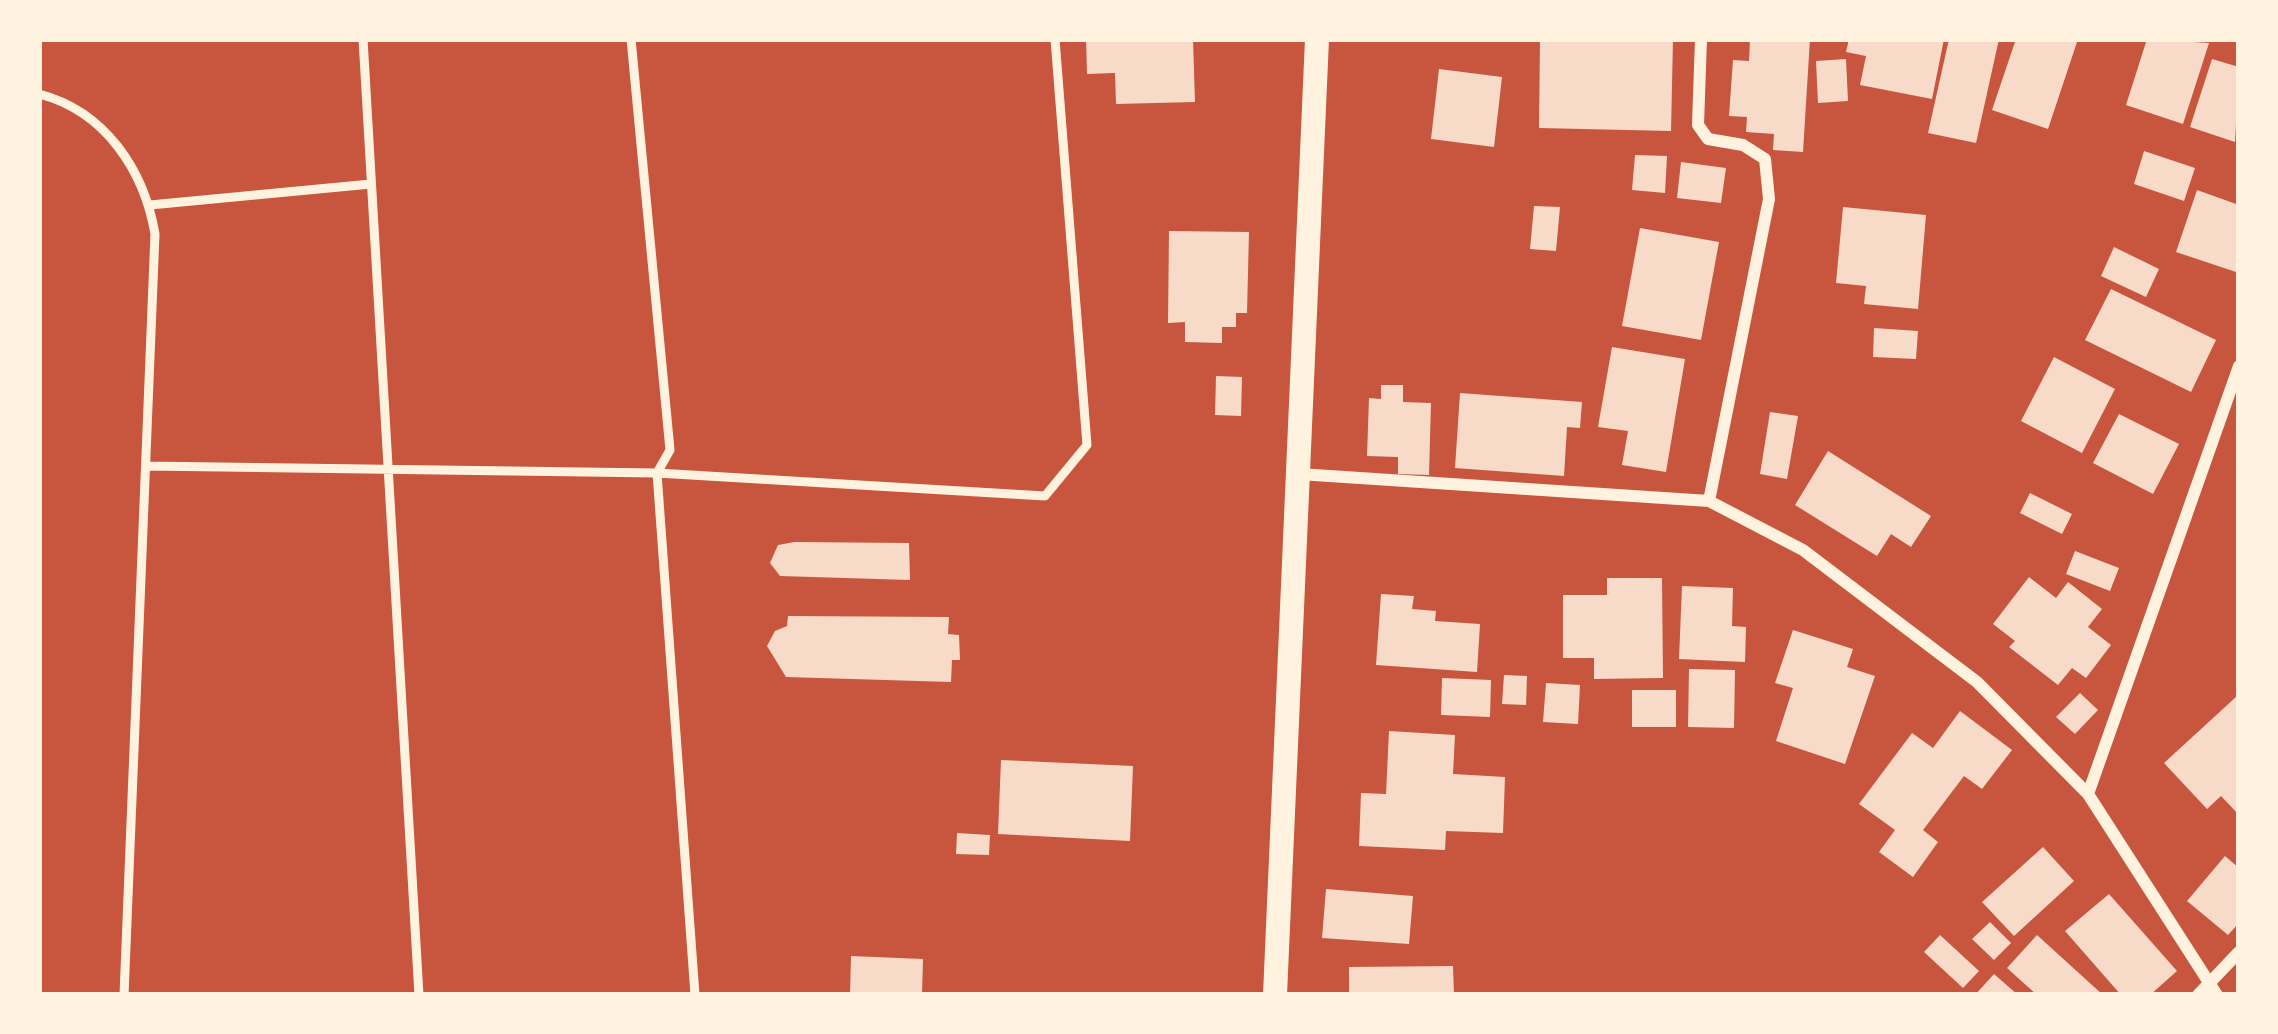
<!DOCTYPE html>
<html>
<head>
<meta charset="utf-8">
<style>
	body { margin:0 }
	#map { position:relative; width:2278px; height:1034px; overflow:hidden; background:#c8553d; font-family:Roboto,sans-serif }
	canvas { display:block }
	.frame { position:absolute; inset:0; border:42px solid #fff3e0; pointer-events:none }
</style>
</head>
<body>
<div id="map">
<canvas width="2278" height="1034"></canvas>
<div class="frame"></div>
</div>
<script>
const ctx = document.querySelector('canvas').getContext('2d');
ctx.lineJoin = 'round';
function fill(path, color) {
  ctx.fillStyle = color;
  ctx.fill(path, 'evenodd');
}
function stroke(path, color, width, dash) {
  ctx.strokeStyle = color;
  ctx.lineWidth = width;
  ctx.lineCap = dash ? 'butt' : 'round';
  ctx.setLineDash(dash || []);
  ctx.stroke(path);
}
const building = new Path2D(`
	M1086,39H1193L1195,102L1116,104L1115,73L1087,74Z
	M1540,39H1673L1671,131L1539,128Z
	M1750,39H1810L1803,152L1773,150L1774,134L1746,132L1747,117L1729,116L1733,60L1749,61Z
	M1849,39H1944L1932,99L1860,85L1866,56L1846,52Z
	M1949,39H1999L1976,143L1928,133Z
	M2016,39H2078L2048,129L1992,110Z
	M2147,39L2209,43L2183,124L2126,105Z
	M1846,59L1848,101L1818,103L1816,61Z
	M2212,59L2239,67L2235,142L2190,127Z
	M1439,69L1502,77L1494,147L1431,139Z
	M2144,151L2195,168L2184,201L2134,184Z
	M1635,155L1667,156L1665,193L1632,190Z
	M1681,162L1726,168L1721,203L1677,198Z
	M2197,190L2239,205V273L2176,252Z
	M1534,206L1560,207L1556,251L1530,249Z
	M1843,207L1926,215L1918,309L1864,304L1866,286L1836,283Z
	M1640,228L1719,242L1701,340L1622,326Z
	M1169,231L1249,232L1247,313H1236V327H1222V343L1185,342V322L1168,323Z
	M2114,247L2159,269L2146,297L2101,276Z
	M2111,289L2216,340L2191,392L2085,340Z
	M1874,328L1918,331L1916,359L1873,357Z
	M1612,347L1685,359L1666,472L1622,465L1628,431L1598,427Z
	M2054,357L2115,389L2082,453L2021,421Z
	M1216,376L1242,377L1241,416L1215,415Z
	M1381,385H1403V402L1431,403L1429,475L1398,474V457L1367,456L1369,398L1381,399Z
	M1460,393L1582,402L1580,428L1567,427L1564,476L1455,468Z
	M1770,412L1798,416L1787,479L1760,474Z
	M2119,414L2179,444L2153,494L2093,463Z
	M1828,451L1931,516L1911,547L1891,534L1877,556L1795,505Z
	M2030,493L2072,514L2062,534L2020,513Z
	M794,542L909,543L910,580L780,576L770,563L778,545Z
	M2075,551L2119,568L2110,591L2066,574Z
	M2029,577L2056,598L2068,582L2102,609L2088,627L2111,645L2086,678L2072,668L2058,685L2009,647L2015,641L1993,624Z
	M1607,578H1662L1663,678L1594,679V658H1563V595H1607Z
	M1682,586L1733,588L1732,626L1746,627L1745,662L1679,659Z
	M1381,594L1414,596L1412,609L1436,611L1435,621L1480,624L1477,672L1376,665Z
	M788,616L949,617L948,634L959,635L960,660H952L951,682L786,677L767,646L775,631L787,626Z
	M1793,630L1853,649L1847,667L1875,676L1845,764L1776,741L1793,688L1775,683Z
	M1689,669L1735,670L1734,728L1688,727Z
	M1504,675L1527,676L1526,705L1502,704Z
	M1442,678L1491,680L1490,717L1441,715Z
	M1546,683L1580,685L1578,724L1543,722Z
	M1632,690H1676V727H1632Z
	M2080,693L2098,710L2075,734L2056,717Z
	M2237,696L2239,698V815L2221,796L2207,809L2164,763Z
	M1960,711L2012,750L1982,789L1964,776L1923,830L1938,842L1913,877L1879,852L1895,830L1859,804L1912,733L1933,748Z
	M1389,731L1455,735L1453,774L1505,777L1503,833L1446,831L1445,850L1359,846L1361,793L1386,794Z
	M1001,760L1133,766L1130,841L998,834Z
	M957,833L990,835L989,855L956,854Z
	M2043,847L2074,881L2014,936L1982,902Z
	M2225,856L2239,868V923L2228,935L2187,901Z
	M1326,889L1413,896L1409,944L1322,938Z
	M2109,894L2177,971L2150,995H2121L2065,931Z
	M1990,922L2011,943L1994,960L1972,939Z
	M1940,935L1979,971L1963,988L1924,952Z
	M2037,935L2103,995H2037L2007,968Z
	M851,956L923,959L922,995H850Z
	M1453,966L1454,995H1349V967Z
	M1994,974L2018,995H1975Z`);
const service = new Path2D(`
	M363,39L419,995
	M631,39L670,450L657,473L695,995
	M39,94C105,111 144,170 155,234L124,995
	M150,205L371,184
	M147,466L657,473L1045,496L1087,445L1055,39`);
const minor = new Path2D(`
	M1701,39L1698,125L1708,139L1743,145L1765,159L1769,199L1709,501
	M1299,474L1709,501L1803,550L1977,682L2088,794L2217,995
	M2088,794L2239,366
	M2198,995L2239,952`);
const secondary = new Path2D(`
	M1275,995L1317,39`);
fill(building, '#f7dbc8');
stroke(service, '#fff3e0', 9);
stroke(minor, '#fff3e0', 12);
stroke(secondary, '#fff3e0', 24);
</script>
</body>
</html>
